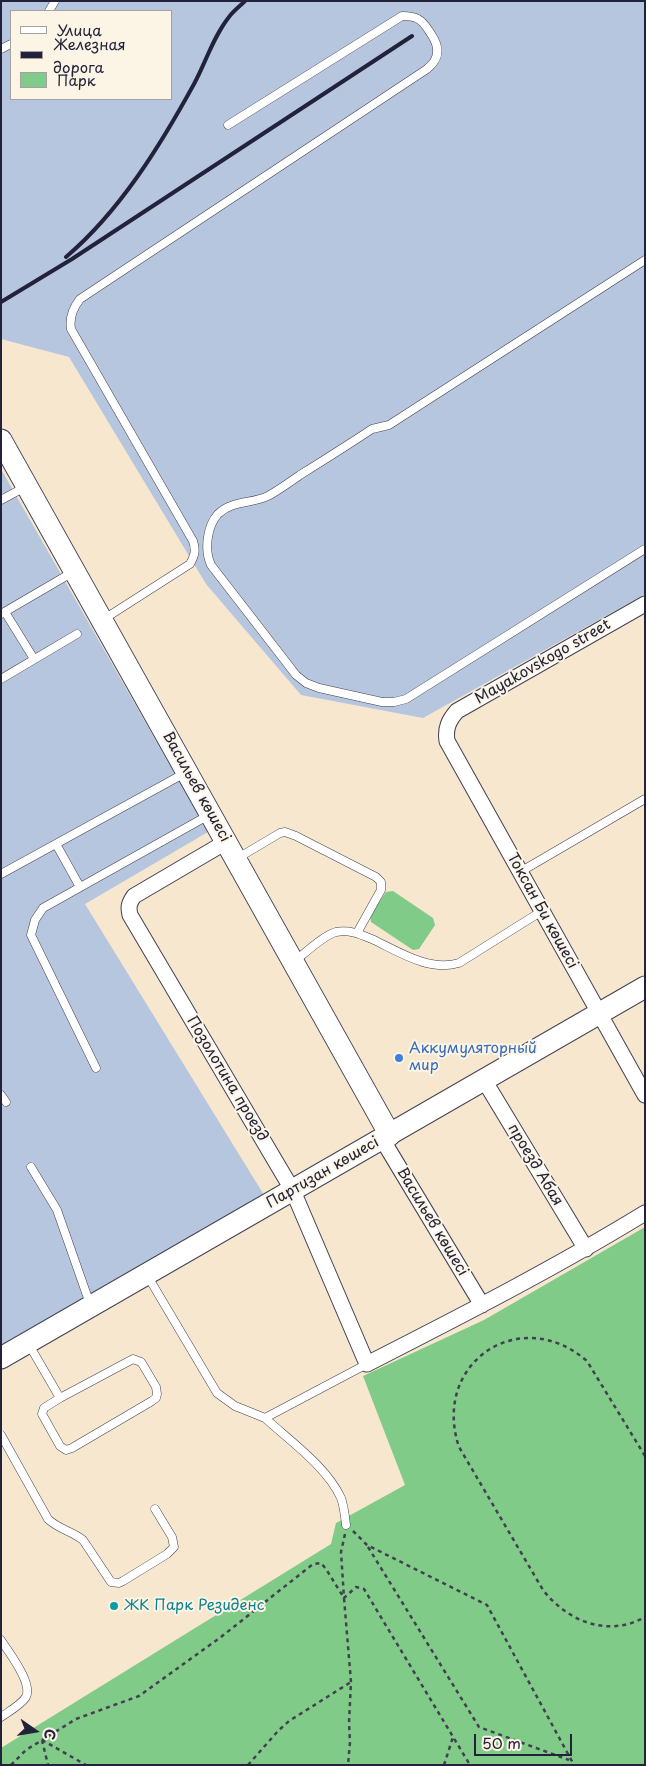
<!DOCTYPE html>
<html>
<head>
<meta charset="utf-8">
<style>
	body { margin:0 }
	#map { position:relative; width:646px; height:1766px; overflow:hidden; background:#f7e7cf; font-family:"Playpen Sans",sans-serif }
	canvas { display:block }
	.frame { position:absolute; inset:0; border:2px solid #22223b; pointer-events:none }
	.legend { position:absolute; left:10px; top:10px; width:162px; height:90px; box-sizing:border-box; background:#fcf5e5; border:1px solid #a5a1a1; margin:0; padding:6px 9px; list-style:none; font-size:15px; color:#22223b }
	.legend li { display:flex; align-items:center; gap:10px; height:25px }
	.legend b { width:25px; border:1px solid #a5a1a1 }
	.north { position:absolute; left:10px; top:1706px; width:50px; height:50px; -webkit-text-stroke:4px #fcf5e5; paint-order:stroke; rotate:103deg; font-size:14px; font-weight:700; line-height:20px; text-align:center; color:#22223b }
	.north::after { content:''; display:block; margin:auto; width:18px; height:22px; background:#22223b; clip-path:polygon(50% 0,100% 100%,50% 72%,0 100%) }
	.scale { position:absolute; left:474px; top:1734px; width:98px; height:22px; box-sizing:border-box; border:2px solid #22223b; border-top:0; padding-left:6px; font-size:15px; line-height:18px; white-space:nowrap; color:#22223b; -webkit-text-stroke:4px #fcf5e5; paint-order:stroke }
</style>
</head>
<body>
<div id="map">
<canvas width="646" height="1766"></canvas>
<div class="frame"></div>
<ul class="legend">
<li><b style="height:6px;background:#fff"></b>Улица</li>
<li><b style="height:6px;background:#22223b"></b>Железная дорога</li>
<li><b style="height:14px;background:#80cb88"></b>Парк</li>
</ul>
<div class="north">С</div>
<div class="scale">50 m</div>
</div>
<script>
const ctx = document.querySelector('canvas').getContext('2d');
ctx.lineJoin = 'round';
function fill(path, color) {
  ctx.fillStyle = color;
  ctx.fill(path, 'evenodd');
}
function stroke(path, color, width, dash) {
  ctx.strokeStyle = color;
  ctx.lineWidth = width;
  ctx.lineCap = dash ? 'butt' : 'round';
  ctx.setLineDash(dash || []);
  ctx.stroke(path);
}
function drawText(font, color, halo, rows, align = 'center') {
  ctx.font = font + ' "Playpen Sans",sans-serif';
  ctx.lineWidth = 4;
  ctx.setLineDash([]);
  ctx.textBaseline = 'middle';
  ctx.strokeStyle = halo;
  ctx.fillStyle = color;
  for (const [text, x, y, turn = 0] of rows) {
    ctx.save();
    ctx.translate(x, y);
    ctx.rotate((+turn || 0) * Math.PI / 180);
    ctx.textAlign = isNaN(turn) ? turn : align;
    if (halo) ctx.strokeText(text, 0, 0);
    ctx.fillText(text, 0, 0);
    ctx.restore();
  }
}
const industrial = new Path2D(`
	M1,1H645V594L423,718L301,695L206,584L69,357L1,339ZM11,11H171V99H11Z
	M1,469L208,832L85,904L264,1195L1,1346Z`);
const green = new Path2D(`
	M393,891L433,918L435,925L419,949L413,950L371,922L370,916L386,892Z
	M645,1227V1765H1V1748L331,1544L336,1523L405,1485L363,1376L484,1320Z`);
const path = new Path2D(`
	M645,1456L587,1361C520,1303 431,1363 459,1447L543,1590C567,1621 608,1638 645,1617
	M353,1531L367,1545L487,1605L574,1765
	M345,1534L341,1552L344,1598L356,1587L364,1589L470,1765
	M368,1547L479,1727L569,1760
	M42,1740L86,1765
	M42,1740L48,1765
	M11,1765L26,1750L76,1719L139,1696L221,1637L313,1564L321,1563L326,1569L344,1598L351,1682L349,1723L350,1742L348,1765
	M248,1765L278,1731L289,1721L351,1682
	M444,1765L453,1737`);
const lane = new Path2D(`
	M49,11L55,1
	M1,49L11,44
	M645,260L389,425L372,429C348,445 324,460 300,475C290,482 279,490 268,496C251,504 232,500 218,514C207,526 204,550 211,565L296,675L306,683L319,688L382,702H394L406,699L645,549
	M1,500L25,487
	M5,612L34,659
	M1,614L73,572
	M104,619L190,564C195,555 196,550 193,541L71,329C69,317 73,308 80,299L427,69C440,59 440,47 431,34C427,28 424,22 418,19C413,16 407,16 402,16L228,125
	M1,679L77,634
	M56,844L80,887
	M238,858L280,833L285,832L296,836L376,877L381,882V890L357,933
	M520,872L645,799
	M1,874L185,773
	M295,961C305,953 324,935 336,932C350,929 362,935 374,940C399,952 430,972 459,963L542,911
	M96,1068L31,935L35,920L43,908L209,815
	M1,1095L6,1102
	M31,1167L57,1210L90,1304
	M147,1275L217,1393L235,1406L265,1418L367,1364
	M28,1343L60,1398L44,1408L42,1414L60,1446L66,1450L72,1448L152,1401L156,1398L157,1394L156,1387L143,1365L141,1362L133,1359L60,1398
	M265,1418C290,1441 327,1467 341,1498C344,1506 345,1516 346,1525
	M1,1435L48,1519C58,1529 72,1531 83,1540L111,1582L119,1583L123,1581L167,1554L174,1547L172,1537L155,1509
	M1,1640C9,1653 33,1683 26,1697C21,1705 8,1712 1,1717`);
const street = new Path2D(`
	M645,604L457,711C449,720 445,728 447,741L645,1095
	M226,842L134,896C129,903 128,907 130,915L293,1191L367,1364C461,1316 555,1268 645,1213
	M484,1080L586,1249
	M382,1139L482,1305`);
const secondary = new Path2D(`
	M1,440L390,1135
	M1,1358L645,987`);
const rail = new Path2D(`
	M66,257C120,211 160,146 194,84C206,62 213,37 229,17C233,11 240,6 245,1
	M1,302L72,259L412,36`);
const markers = [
	[399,1058,5,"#3f7fe0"],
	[114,1606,5,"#0f9aa8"]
];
const streetNames = [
	["Mayakovskogo street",543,662,-30],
	["Васильев көшесі",196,787,61],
	["Токсан Би көшесі",542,911,61],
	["Позолотина проезд",227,1079,59],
	["проезд Абая",535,1165,59],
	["Партизан көшесі",323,1173,-30],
	["Васильев көшесі",432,1222,59]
];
const shopNames = [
	["Аккумуляторный",409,1049],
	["мир",409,1066]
];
const cultureNames = [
	["ЖК Парк Резиденс",124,1606]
];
fill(industrial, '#b6c6de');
fill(green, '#80cb88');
stroke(lane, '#424051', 9);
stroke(street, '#424051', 17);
stroke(secondary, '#424051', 23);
stroke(path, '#424051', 2.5, [4, 4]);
stroke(lane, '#fff', 8);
stroke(street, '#fff', 15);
stroke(secondary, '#fff', 21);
stroke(rail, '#22223b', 4);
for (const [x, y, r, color] of markers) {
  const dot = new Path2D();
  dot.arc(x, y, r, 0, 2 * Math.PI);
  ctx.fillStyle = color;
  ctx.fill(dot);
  stroke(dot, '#fcf5e5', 2);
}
drawText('15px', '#22223b', '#fcf5e5', streetNames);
drawText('15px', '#366cbe', '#fcf5e5', shopNames, 'left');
drawText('15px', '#0d838f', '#fcf5e5', cultureNames, 'left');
</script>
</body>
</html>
